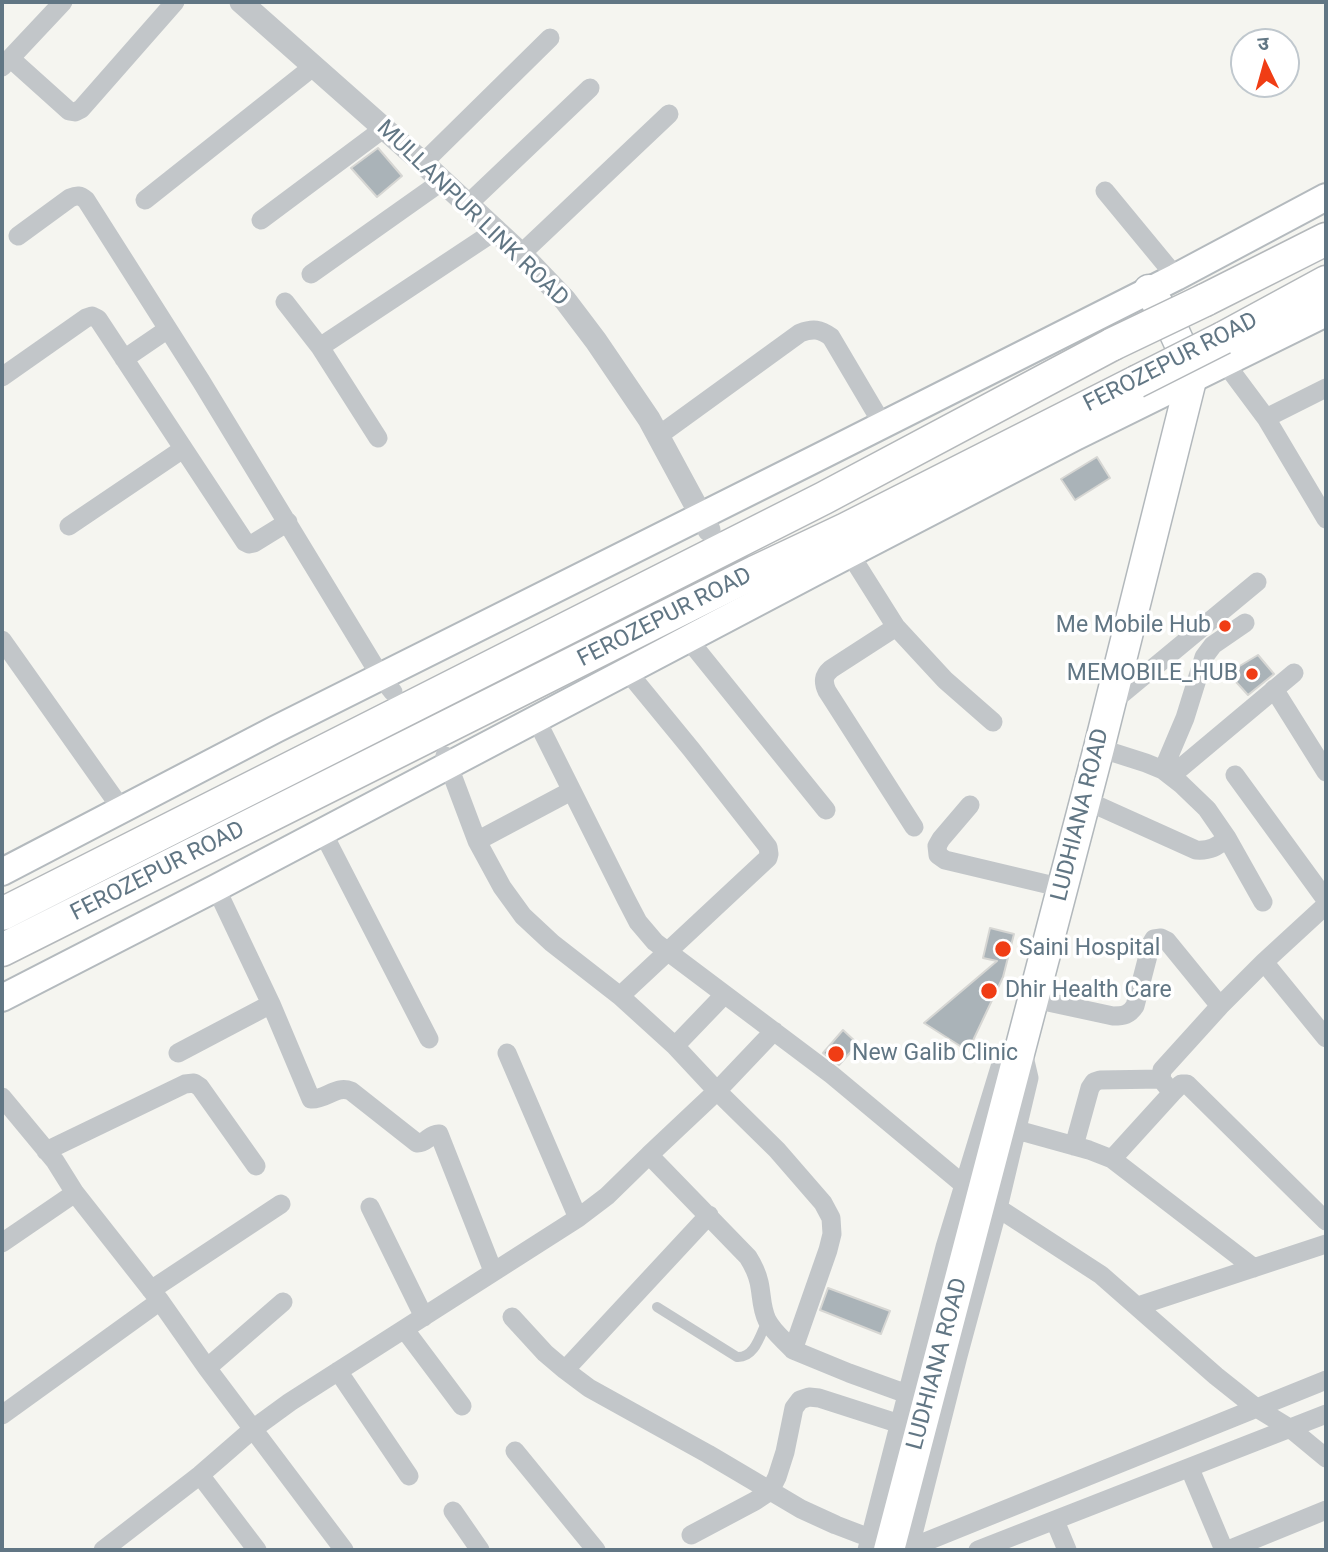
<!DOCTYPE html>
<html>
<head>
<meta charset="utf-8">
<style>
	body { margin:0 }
	#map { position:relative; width:1328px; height:1552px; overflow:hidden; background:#f5f5f0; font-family:Roboto,"Noto Sans Devanagari",sans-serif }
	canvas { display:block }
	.frame { position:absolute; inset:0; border:4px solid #617684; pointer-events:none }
	.north { position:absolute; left:1230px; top:28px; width:70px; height:70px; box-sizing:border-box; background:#fff; border:2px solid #c0c8ce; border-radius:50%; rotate:355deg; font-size:19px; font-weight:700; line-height:28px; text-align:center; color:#617684 }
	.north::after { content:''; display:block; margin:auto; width:24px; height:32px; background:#f03d15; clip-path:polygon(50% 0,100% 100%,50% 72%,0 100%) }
</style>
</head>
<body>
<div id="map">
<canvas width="1328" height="1552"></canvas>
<div class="frame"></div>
<div class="north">उ</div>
</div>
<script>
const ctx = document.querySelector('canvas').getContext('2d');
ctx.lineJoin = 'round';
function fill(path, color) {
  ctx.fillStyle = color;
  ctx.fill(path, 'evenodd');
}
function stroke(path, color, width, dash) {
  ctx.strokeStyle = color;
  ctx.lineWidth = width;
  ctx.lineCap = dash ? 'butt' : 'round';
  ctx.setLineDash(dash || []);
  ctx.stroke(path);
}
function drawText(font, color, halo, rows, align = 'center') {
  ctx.font = font + ' Roboto,sans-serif';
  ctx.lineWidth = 7;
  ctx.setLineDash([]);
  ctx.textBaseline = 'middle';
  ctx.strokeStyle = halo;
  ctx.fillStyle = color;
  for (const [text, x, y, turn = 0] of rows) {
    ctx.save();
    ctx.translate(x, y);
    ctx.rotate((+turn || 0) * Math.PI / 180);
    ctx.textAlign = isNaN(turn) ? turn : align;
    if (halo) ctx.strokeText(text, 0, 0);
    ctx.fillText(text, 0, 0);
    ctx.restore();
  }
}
const building = new Path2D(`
	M378,148L402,176L377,197L351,168Z
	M1097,457L1110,478L1075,500L1061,479Z
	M1258,655L1274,674L1248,695L1228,673Z
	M990,928L1014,934L1003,977L968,1051L924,1023L997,961L983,958Z
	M843,1030L858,1044L839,1065L823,1053Z
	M828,1288L890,1311L881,1334L820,1310Z`);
const service = new Path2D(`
	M657,1307L737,1357C755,1358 760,1335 767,1321`);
const minor = new Path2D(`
	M10,58L69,111L75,112L81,109L175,2
	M2,67L63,2
	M423,163L550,38
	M1105,191L1176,277
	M145,200L314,66
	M467,205L590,88
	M261,220L383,129
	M18,236L70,198C77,195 80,195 86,200L201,381L381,677L393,692
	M521,254L669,114
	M311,274L441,182
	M285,302L320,347L495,231
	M320,347L378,438
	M124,359L168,329
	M1225,363L1266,418L1326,519
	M2,377L86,318L92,316L98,319L245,542L249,544L254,543L288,522
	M1266,418L1326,388
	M658,436L800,333C813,328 820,329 831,337L883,425
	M69,526L183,449
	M850,554L896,627L945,680L993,722
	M896,627L831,669C823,676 823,682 827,691L914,827
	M688,639L826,810
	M2,640L123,811
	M1274,689L1326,772
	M1111,703L1257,582
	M536,719L626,899L638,922L655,942L832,1075L964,1185
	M1099,748L1146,763L1163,770L1181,784L1207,809L1227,838L1263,902
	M445,756L477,841L502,887L523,916L552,943L620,996L675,1046L717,1091L777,1150L823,1203L831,1218L832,1234L828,1250L793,1350L849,1373L907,1394
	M1163,770L1185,718L1204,657L1213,645L1245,623
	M1235,775L1326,900
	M1171,776L1294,673
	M1085,800L1196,850C1210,851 1217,847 1227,838
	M970,805L941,839L937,846L938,855L945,860L1063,888
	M322,831L429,1039
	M477,841L571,791
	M216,888L271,1004L311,1099C326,1100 336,1085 351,1091L417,1143C426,1144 430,1133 439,1134L493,1271
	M1264,962L1326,1038
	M620,996L768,858L769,854L768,847L691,749L627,671
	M1034,999L1113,1016C1124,1016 1129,1015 1135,1006L1151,944L1154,939L1161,938L1167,941L1220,1006
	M675,1046L724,995
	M178,1053L271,1004
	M507,1053L578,1218
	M1172,1093L1161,1079L1162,1070L1220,1006L1264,962L1326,905
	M2,1097L55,1161L75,1193L160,1301L207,1368L344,1550
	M1017,1130L1089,1150L1112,1159L1254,1268
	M1074,1146L1090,1088L1094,1082L1100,1080L1161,1079
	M46,1151L185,1084L194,1083L200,1087L256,1166
	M649,1155L717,1091L774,1031
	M1112,1159L1172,1093L1181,1084H1187L1326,1221
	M370,1207L424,1317
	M998,1208L1101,1275L1216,1376L1255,1407L1291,1429L1326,1458
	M2,1243L75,1193
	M151,1290L281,1204
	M1138,1306L1326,1244
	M512,1317L545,1353L565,1370L589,1388L708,1454L801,1509L836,1525L870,1538
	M405,1330L462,1406
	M207,1368L283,1302
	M565,1370L709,1215
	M338,1371L409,1476
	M2,1415L160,1301
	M515,1451L596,1550
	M1190,1469L1224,1550
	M200,1475L257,1550
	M453,1511L480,1550
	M1055,1521L1067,1550
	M691,1535L755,1501L770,1491L777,1477L785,1452L794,1408L800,1400L809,1397L819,1398L900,1424
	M910,1548L1326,1380
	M103,1550L200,1475L253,1429L290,1402L578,1218L607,1196L649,1155L748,1257C753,1265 757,1273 759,1282C762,1295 761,1308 767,1320C773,1332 784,1340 793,1350
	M867,1550L945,1247L1000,1067L1022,1048L1029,1078L998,1208L958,1356L909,1550
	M978,1550L1326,1414
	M1228,1550L1326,1510`);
const tertiary = new Path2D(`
	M241,2L423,163L521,254L565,300L596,341L649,419L709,530`);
const secondary = new Path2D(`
	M2,872L276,729L823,455L1176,277L1326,197
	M2,998L216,888L815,572L1075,437L1326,313`);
const primary = new Path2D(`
	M889,1550L1099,748L1191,380C1184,344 1168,320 1149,290`);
const trunk = new Path2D(`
	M1205,300L1326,239
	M1223,338L1326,282
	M2,914L824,498L1113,344
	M2,950L755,572L844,530L1136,382`);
const trunkBridge = new Path2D(`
	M1113,344L1205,300
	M1136,382L1223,338`);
const markers = [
	[1225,626,7,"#f03d15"],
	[1252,674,7,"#f03d15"],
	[1003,949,9,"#f03d15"],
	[989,991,9,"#f03d15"],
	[836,1054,9,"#f03d15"]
];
const streetNames = [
	["MULLANPUR LINK ROAD",472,214,44],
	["FEROZEPUR ROAD",1171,363,-27],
	["FEROZEPUR ROAD",665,618,-27],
	["LUDHIANA ROAD",1081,815,-76],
	["FEROZEPUR ROAD",158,872,-27],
	["LUDHIANA ROAD",938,1364,-75]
];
const poiNames = [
	["Me Mobile Hub",1211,626,"right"],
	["MEMOBILE_HUB",1238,674,"right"],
	["Saini Hospital",1019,949],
	["Dhir Health Care",1005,991],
	["New Galib Clinic",852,1054]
];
fill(building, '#aab3b8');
stroke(building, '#d6d6d3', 2);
stroke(secondary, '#b4babe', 30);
stroke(primary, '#b2b8bc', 33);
stroke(trunk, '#b4b8bb', 35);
stroke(service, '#c2c6c9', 10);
stroke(minor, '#c2c6c9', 19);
stroke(tertiary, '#c2c6c9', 23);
stroke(secondary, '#fff', 26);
stroke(primary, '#fff', 30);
stroke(trunk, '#fff', 32);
stroke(trunkBridge, '#b4b8bb', 35, []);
stroke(trunkBridge, '#fff', 32);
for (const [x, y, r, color] of markers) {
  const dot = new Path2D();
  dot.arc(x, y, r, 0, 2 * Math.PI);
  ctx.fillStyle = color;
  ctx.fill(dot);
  stroke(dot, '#fff', 2.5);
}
drawText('23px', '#617684', '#fff', streetNames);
drawText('23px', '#617684', '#fff', poiNames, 'left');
</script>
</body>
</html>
